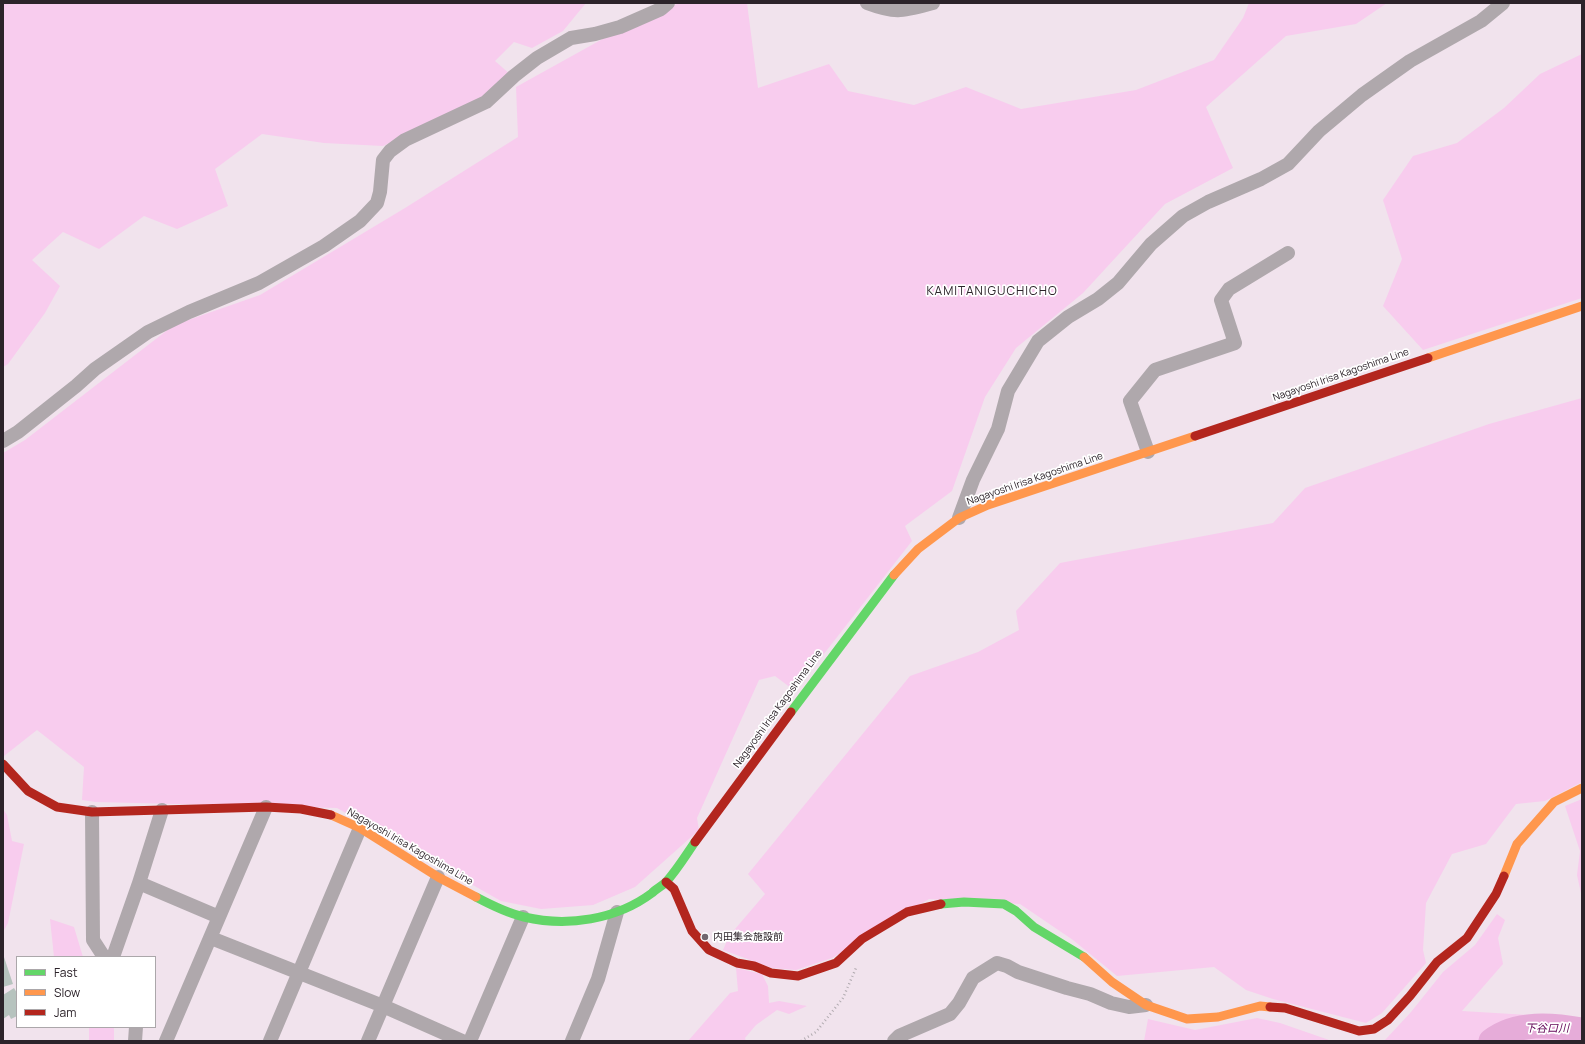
<!DOCTYPE html>
<html>
<head>
<meta charset="utf-8">
<style>
	body { margin:0 }
	#map { position:relative; width:1585px; height:1044px; overflow:hidden; background:#f1e3ed; font-family:Manrope,sans-serif }
	canvas { display:block }
	.frame { position:absolute; inset:0; border:4px solid #2c232a; pointer-events:none }
	.legend { position:absolute; left:16px; top:956px; width:140px; height:72px; box-sizing:border-box; background:#fff; border:1px solid #aba7aa; margin:0; padding:5px 7px; list-style:none; font-size:12px; color:#2c232a }
	.legend li { display:flex; align-items:center; gap:8px; height:20px }
	.legend b { width:20px; border:1px solid #aba7aa }
</style>
</head>
<body>
<div id="map">
<canvas width="1585" height="1044"></canvas>
<div class="frame"></div>
<ul class="legend">
<li><b style="height:5px;background:#63d668"></b>Fast</li>
<li><b style="height:5px;background:#ff974d"></b>Slow</li>
<li><b style="height:5px;background:#b3261e"></b>Jam</li>
</ul>
</div>
<script>
const ctx = document.querySelector('canvas').getContext('2d');
ctx.lineJoin = 'round';
function fill(path, color) {
  ctx.fillStyle = color;
  ctx.fill(path, 'evenodd');
}
function stroke(path, color, width, dash) {
  ctx.strokeStyle = color;
  ctx.lineWidth = width;
  ctx.lineCap = dash ? 'butt' : 'round';
  ctx.setLineDash(dash || []);
  ctx.stroke(path);
}
function drawText(font, color, halo, rows, align = 'center') {
  ctx.font = font + ' Manrope,"Noto Sans JP",sans-serif';
  ctx.lineWidth = 3.5;
  ctx.setLineDash([]);
  ctx.textBaseline = 'middle';
  ctx.strokeStyle = halo;
  ctx.fillStyle = color;
  for (const [text, x, y, turn = 0] of rows) {
    ctx.save();
    ctx.translate(x, y);
    ctx.rotate((+turn || 0) * Math.PI / 180);
    ctx.textAlign = isNaN(turn) ? turn : align;
    if (halo) ctx.strokeText(text, 0, 0);
    ctx.fillText(text, 0, 0);
    ctx.restore();
  }
}
const green = new Path2D(`
	M3,3H586L563,31L532,48L514,42L495,61L511,75L477,102L383,146L324,143L262,134L215,169L228,206L177,229L144,216L99,249L63,232L32,260L60,286L45,313L8,364L3,367Z
	M679,3H747L758,88L829,64L848,91L914,105L966,87L1021,109L1136,90L1214,60L1243,18L1249,3H1387L1356,24L1286,36L1206,107L1233,168L1165,204L1083,293L1016,348L985,397L952,491L905,526L912,541L795,691L775,676L759,680L697,818L699,830L635,887L593,905L541,909L501,901L337,808L96,802L82,800L84,767L37,730L4,756L3,453L25,440L174,325L260,295L405,208L518,137L516,87L608,36Z
	M1582,54V298L1423,350L1383,306L1402,259L1383,200L1413,156L1457,143L1504,108L1540,74Z
	M1582,398V782L1545,801L1516,804L1486,844L1452,854L1426,903L1423,950L1426,963L1382,1013L1366,1023L1273,999L1246,990L1214,967L1117,976L1073,940L1020,904L929,899L832,958L796,970L772,968L723,950L729,936L765,894L748,874L910,676L978,652L1019,630L1016,611L1060,563L1273,523L1305,488L1489,424Z
	M1582,799V898L1577,875L1580,851L1565,806Z
	M3,809L7,815L12,841L24,844L8,923L3,932Z
	M1497,914L1505,920L1498,938L1503,964L1462,1011L1562,1017L1582,1021V1041H1379L1385,1040L1411,1012L1443,972L1475,945Z
	M50,919L74,927L83,957H54Z
	M736,968L762,974L768,986L769,1003L779,1001L807,1006L789,1014L777,1010L756,1025L745,1038L746,1041H688L730,993L738,991Z
	M1257,1018L1280,1023L1332,1041H1144L1148,1019L1195,1030Z
	M89,1027H114V1041H89Z`);
const river = new Path2D(`
	M1491,1041C1516,1021 1554,1025 1582,1030`);
const building = new Path2D(`
	M3,954L13,984L3,987Z
	M14,988L17,993V1016L11,1019L9,1015L3,1019V995Z`);
const path = new Path2D(`
	M801,1041L816,1032L843,998L856,968`);
const street = new Path2D(`
	M867,3C896,14 903,11 933,3
	M3,441L18,432L76,386L95,369L148,332L189,312L259,283L324,246L360,221L377,203L380,192L383,160L390,151L405,140L486,102L514,76L537,58L571,38L595,34L620,27L661,9L668,3
	M1148,452L1130,401L1155,370L1235,343L1221,300L1229,289L1288,253
	M959,518L973,480L998,429L1008,391L1038,341L1068,317L1098,299L1118,283L1151,244L1183,216L1208,202L1261,179L1288,164L1319,131L1362,95L1410,61L1481,21L1503,3
	M92,812L93,940L104,957
	M139,883L219,917
	M211,938L383,1006L462,1041
	M113,957L139,883L162,810
	M135,1041L136,1027
	M166,1041L266,807
	M270,1041L360,828
	M368,1041L438,877
	M470,1041L523,917
	M572,1041L598,979L617,912
	M894,1041L899,1036L950,1014L959,1003L973,978L997,963L1007,966L1018,972L1067,988L1090,994L1111,1003L1129,1007L1146,1005`);
const fast = new Path2D(`
	M791,712L894,575
	M476,897C491,905 507,913 524,917C567,927 616,920 652,893C656,889 662,886 666,882C677,870 686,855 695,842
	M941,904L964,902L1004,904L1016,911L1034,927L1084,957`);
const slow = new Path2D(`
	M1428,358L1582,306
	M894,575L918,549L959,518L988,505L1195,436
	M331,815L360,828L438,877L476,897
	M1504,876L1517,844L1554,802L1582,788
	M1084,957L1112,982L1146,1005L1187,1019L1218,1017L1260,1006L1270,1007`);
const jam = new Path2D(`
	M1195,436L1428,358
	M3,764L28,791L57,807L92,812L266,807L301,809L331,815
	M695,842L791,712
	M666,882L674,889L692,931L709,950L737,963L754,966L771,973L798,976L836,963L862,939L907,912L941,904
	M1270,1007L1285,1008L1359,1031L1374,1029L1388,1020L1410,996L1437,962L1467,938L1496,894L1504,876`);
const markers = [
	[705,937,4,"#71666e"]
];
const streetNames = [
	["Nagayoshi Irisa Kagoshima Line",1341,375,-19],
	["Nagayoshi Irisa Kagoshima Line",1035,479,-19],
	["Nagayoshi Irisa Kagoshima Line",778,709,-54],
	["Nagayoshi Irisa Kagoshima Line",410,847,30]
];
const poiNames = [
	["内田集会施設前",713,937]
];
const waterNames = [
	["下谷口川",1547,1029]
];
const quarterNames = [
	["KAMITANIGUCHICHO",992,292]
];
fill(green, '#f8ccee');
stroke(river, '#e6acd9', 25);
fill(building, '#b6c3be');
stroke(path, '#b1abb0', 2.5, [1, 3]);
stroke(street, '#afa8ac', 14);
stroke(fast, '#63d668', 9);
stroke(slow, '#ff974d', 9);
stroke(jam, '#b3261e', 9);
for (const [x, y, r, color] of markers) {
  const dot = new Path2D();
  dot.arc(x, y, r, 0, 2 * Math.PI);
  ctx.fillStyle = color;
  ctx.fill(dot);
  stroke(dot, '#fff', 1.5);
}
drawText('10px', '#2c232a', '#fff', streetNames);
drawText('10px', '#2c232a', '#fff', poiNames, 'left');
drawText('italic 11px', '#620557', '#fff', waterNames);
ctx.letterSpacing = '1px';
drawText('12px', '#2c232a', '#fff', quarterNames);
ctx.letterSpacing = '0px';
</script>
</body>
</html>
